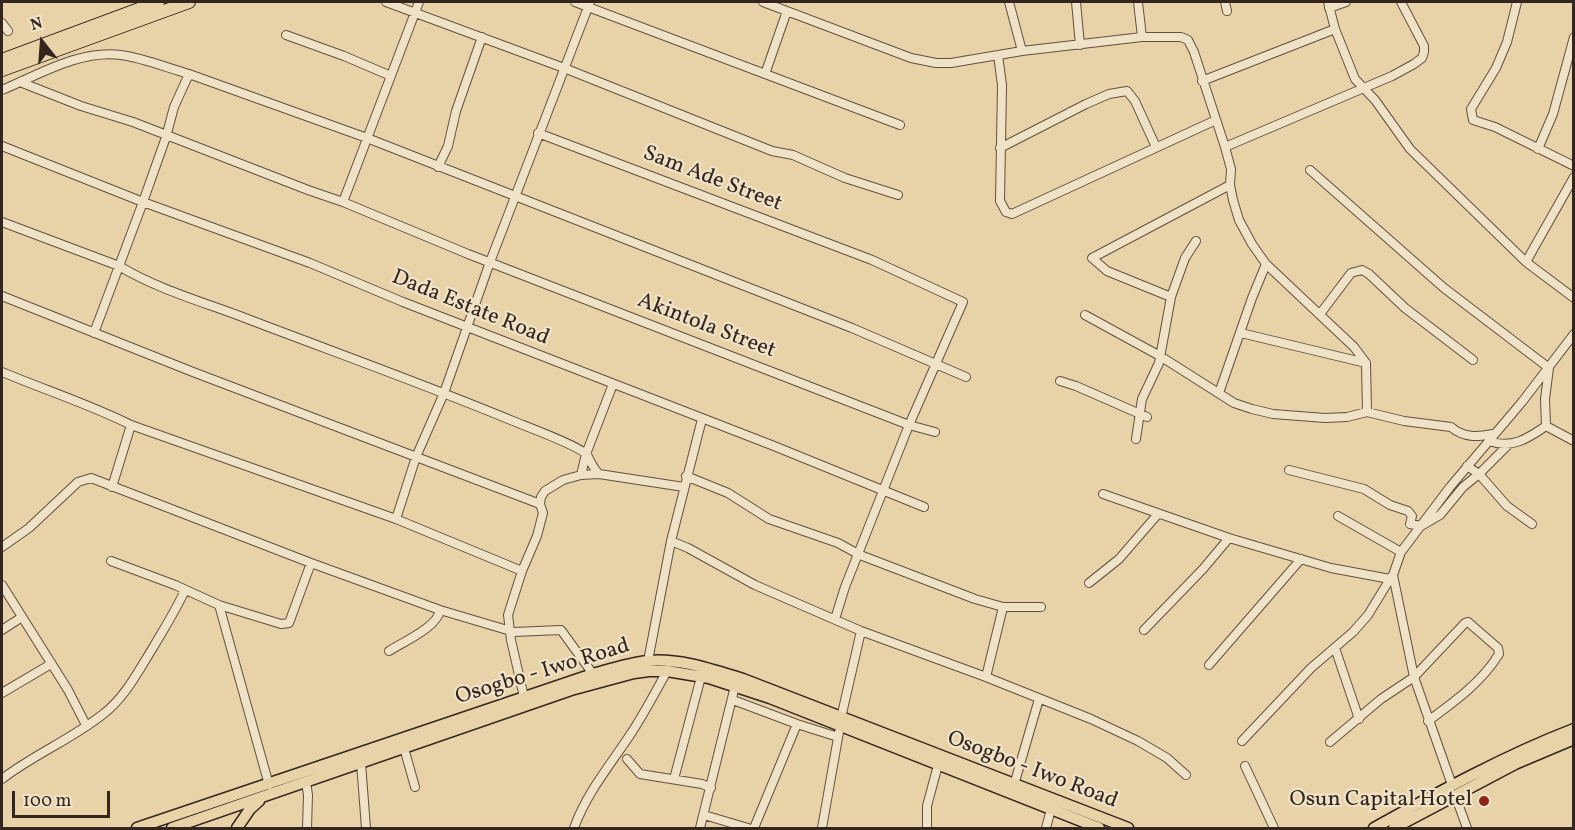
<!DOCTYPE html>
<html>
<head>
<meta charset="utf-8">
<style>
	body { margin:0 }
	#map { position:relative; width:1575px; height:830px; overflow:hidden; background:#e7d3a7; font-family:Vollkorn,serif }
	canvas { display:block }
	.frame { position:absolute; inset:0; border:3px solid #35251f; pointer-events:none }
	.north { position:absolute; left:12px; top:12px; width:60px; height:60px; -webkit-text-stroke:4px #efe2c6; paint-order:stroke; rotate:343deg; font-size:16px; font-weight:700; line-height:24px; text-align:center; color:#35251f }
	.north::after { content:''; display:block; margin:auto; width:21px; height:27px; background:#35251f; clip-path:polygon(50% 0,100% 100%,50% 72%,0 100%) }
	.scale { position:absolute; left:12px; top:791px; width:98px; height:27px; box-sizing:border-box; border:3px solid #35251f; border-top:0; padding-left:8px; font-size:18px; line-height:21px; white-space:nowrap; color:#35251f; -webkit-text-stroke:4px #efe2c6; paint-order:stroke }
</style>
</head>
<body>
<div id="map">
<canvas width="1575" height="830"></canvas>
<div class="frame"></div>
<div class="north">N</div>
<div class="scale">100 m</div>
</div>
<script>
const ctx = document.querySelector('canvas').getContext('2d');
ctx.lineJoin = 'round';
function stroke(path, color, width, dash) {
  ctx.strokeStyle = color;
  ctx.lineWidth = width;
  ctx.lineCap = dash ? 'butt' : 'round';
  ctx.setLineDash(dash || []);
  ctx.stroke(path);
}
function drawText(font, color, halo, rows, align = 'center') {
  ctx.font = font + ' Vollkorn,serif';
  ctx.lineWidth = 4.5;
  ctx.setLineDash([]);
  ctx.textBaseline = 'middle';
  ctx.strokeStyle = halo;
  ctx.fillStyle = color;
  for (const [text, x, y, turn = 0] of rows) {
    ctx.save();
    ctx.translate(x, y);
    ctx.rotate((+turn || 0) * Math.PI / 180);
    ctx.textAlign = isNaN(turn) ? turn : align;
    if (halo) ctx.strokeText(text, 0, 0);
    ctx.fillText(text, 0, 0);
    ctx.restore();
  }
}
const minor = new Path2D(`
	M386,2L564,68L772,151L793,155L845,178L898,195
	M575,2L900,125
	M763,2L911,58L936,63H951L1022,51L1142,37H1181L1188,40L1194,52L1225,147L1231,169L1230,185L1233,200L1239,220L1252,244L1266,264L1354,347L1366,363L1367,412
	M1009,2L1022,51
	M1076,2L1080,45
	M1138,2L1142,37
	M1225,2L1227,11
	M1328,2L1335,29L1355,79L1375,100L1410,149L1526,262L1574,298
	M1517,2L1507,42L1496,68L1471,109L1473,120L1495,127L1574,166
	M1329,8L1346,2
	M2,23L8,31
	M286,35L344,56L391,76
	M998,55L1002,85L1000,201L1006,212L1012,214L1216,120
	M765,74L787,11
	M1202,81L1335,29
	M20,82L81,106L133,122L308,190L343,202L468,254L909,425L935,432
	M2,90C38,75 81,49 121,55C144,58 167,68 189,74
	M538,133L872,260L963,302L909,425L845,587L835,619
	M2,146L143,202L310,263L403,302L774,446L924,507
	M1225,147L1392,76L1414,64L1422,58L1424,52V46L1401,2
	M1000,148L1086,104L1109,94L1127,91L1135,101L1156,147
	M1538,149L1553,114L1574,37
	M438,167L448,146L456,111L482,37
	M1310,170L1444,288L1549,368L1545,399L1546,426
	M343,202L419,2
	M2,222L119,266C157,289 203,302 245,318C334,352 424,384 513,421C525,426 580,446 587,455C591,462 593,468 599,474
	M1526,262L1574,177
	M2,296L193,372L540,504
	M1171,297L1107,271L1092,258L1230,185
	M1320,314L1351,273L1362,270L1369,274L1405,308L1473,360
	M1085,315L1160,356L1234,403L1252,409L1273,414L1325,418L1347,417L1367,412L1404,421L1451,427C1464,438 1477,437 1493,434
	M94,333L143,202L166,137L174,107L189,74L367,138L852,328L966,377
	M1241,333L1366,363
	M2,372C45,390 89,404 131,425L396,519L522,571
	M1060,381L1076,386L1147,417
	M1219,393L1252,298L1266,264
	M1546,426L1574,441
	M1136,439L1142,399L1159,363L1171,297L1185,258L1196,241
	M1489,441C1512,449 1527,439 1546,426
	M1467,466L1479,474L1507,506L1532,524
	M1289,470L1364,489L1390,505L1408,511L1412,516L1410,524L1421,526L1440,515L1463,487L1479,474L1508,445
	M581,475L586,454L613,384
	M686,476L728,493L769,519L838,543L860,555L975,599L1003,607H1041
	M112,487L131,425
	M1103,494L1229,538L1331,568L1390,579L1393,575
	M1338,516L1401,552
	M396,519L416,457L444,393L490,262L590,2
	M671,541L688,548L755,585L861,631L986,677L1091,719L1138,741L1167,758L1186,775
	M2,547L29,528L78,482L91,478L311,563L440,610L514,632L561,630L593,674
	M111,561L175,585L219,605L281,624L289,623L311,563
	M1089,583L1119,559L1158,514
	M2,585L68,690L86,725
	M219,605L269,785
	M2,630L22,617
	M1144,630L1203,569L1229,538
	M1335,648L1359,719
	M389,651C403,642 438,627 440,610
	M648,661L671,541L702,419
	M1209,665L1301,559
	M986,677L1003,607
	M2,693L51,664
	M524,697L511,640L508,615L522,571L537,536L543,513L540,504L541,497L545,491L563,480L581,475L599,474L684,487
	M733,700L797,724L838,737
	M841,718L861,631
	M1242,741L1311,668L1353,632L1368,615L1390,579
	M1330,742L1381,699L1414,677L1465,623L1468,622L1498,648L1499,654C1482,682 1454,702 1428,721
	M404,748L415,787
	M627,759L640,774L702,784L711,788
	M361,763L366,828
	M1245,766L1274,828
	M2,779C33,755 70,740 102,715C125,698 139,670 154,646C165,627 176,610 185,590
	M674,779L701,677
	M306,782L308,795L307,828
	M1014,785L1039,699
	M1452,785L1414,677L1393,575L1401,552L1450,487L1522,402L1574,334
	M1455,795L1467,828
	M704,815L748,828
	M574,828C587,792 611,764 632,732C645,712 656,691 667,671
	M700,828L735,686
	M754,828L797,724
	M822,828L839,732
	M927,828V806L938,765
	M1046,828L1051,809`);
const major = new Path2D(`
	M137,828L593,674C611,669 629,663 648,661C680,658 713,670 743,679L1128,828
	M172,828L571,690L634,673L649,671H667L709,678L770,698L1099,828
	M237,828L250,809L259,801
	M1374,828C1439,792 1504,756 1574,729
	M1394,828L1515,764L1574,739`);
const highway = new Path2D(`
	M2,60L158,2
	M2,70L189,2`);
const markers = [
	[1484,801,6,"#8f2418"]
];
const streetNames = [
	["Sam Ade Street",712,180,21],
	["Dada Estate Road",470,309,22],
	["Akintola Street",706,327,21],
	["Osogbo - Iwo Road",543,673,-17],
	["Osogbo - Iwo Road",1032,771,21]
];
const poiNames = [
	["Osun Capital Hotel",1472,801]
];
stroke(minor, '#625041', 10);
stroke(major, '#35251f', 13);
stroke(highway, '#35251f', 14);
stroke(minor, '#efe2c6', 8);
stroke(major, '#e7d3a7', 10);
stroke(highway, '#e7d3a7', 12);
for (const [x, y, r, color] of markers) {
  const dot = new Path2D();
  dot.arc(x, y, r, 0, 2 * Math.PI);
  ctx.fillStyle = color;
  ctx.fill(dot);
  stroke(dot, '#efe2c6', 2);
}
drawText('22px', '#35251f', '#efe2c6', streetNames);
drawText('22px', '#35251f', '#efe2c6', poiNames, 'right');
</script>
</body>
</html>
